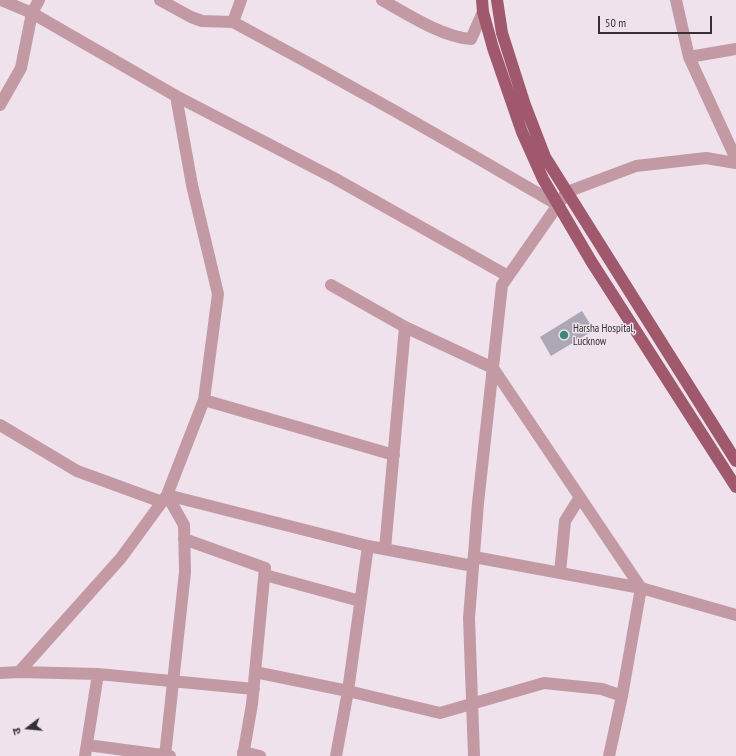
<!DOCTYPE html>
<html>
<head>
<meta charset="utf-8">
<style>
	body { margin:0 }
	#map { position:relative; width:736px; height:756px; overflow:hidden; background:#efe2ed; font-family:"PT Sans Narrow","Noto Sans Devanagari",sans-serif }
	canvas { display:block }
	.north { position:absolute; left:8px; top:708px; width:40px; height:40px; -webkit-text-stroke:3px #efe2ed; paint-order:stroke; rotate:254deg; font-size:11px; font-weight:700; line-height:16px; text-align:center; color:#332f33 }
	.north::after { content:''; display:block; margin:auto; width:14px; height:18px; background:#332f33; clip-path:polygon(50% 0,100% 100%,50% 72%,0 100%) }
	.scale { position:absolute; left:598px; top:16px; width:114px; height:18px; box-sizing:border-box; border:2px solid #332f33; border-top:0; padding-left:5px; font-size:12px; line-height:14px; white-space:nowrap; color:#332f33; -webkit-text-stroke:3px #efe2ed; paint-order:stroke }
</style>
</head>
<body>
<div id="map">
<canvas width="736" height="756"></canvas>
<div class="north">उ</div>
<div class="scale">50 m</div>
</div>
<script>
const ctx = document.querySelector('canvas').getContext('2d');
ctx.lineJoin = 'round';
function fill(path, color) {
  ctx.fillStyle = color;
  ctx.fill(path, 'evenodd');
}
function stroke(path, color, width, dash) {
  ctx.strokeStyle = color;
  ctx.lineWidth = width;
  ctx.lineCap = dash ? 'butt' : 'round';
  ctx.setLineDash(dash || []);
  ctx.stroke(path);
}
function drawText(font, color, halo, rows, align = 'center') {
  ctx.font = font + ' "PT Sans Narrow",sans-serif';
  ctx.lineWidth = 3;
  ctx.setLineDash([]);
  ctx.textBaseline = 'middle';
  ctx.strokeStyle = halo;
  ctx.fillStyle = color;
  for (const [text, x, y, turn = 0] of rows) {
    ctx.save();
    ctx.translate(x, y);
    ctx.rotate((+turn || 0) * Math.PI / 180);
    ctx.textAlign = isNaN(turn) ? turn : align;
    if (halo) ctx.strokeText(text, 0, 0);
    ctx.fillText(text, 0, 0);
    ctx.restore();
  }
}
const building = new Path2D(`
	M582,311L594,330L551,356L540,337Z`);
const minor = new Path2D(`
	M160,0L191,17L202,21L233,22
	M241,0L233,22C343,81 451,142 558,205
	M382,0C407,14 442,37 471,39L483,12
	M676,0L689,57L736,159
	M689,57L736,49
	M176,96L334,178L508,276
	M0,105L21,68L32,13L39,0
	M331,285L405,327
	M204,400L394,455
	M0,425L77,471L162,502
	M167,495L368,546
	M184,539L265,568L252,704L243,756
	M385,549L405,327L493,368L641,588L622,696L609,756
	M474,557L641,588L736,615
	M560,573L565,521L580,497
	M265,575L360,601
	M19,672L98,674L254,689
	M255,672L348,691L440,713L544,683L602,689L622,696
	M0,673L19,672L121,558L167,495L204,400L218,294L192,185L176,96L32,13L1,0
	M87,745L170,756
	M243,752L260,756
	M85,756L98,674
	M165,756L185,572L184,525L167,495
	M336,756L348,691L368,546L473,566
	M474,756L469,618L478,503L502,285L567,192L636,166L706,158L736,163`);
const major = new Path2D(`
	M482,0L483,12L493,48L522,132L543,179L591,261L736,487
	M497,0L502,33L525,105L545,157L736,461`);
const markers = [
	[564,335,5,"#41867a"]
];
const poiNames = [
	["Harsha Hospital,",573,329],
	["Lucknow",573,342]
];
fill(building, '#aca7b5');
stroke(minor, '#c39aa4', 12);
stroke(major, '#a0586d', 12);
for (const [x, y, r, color] of markers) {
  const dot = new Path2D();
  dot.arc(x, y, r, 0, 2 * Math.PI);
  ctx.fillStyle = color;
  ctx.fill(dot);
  stroke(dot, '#efe2ed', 1.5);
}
drawText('11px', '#332f33', '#efe2ed', poiNames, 'left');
</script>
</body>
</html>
